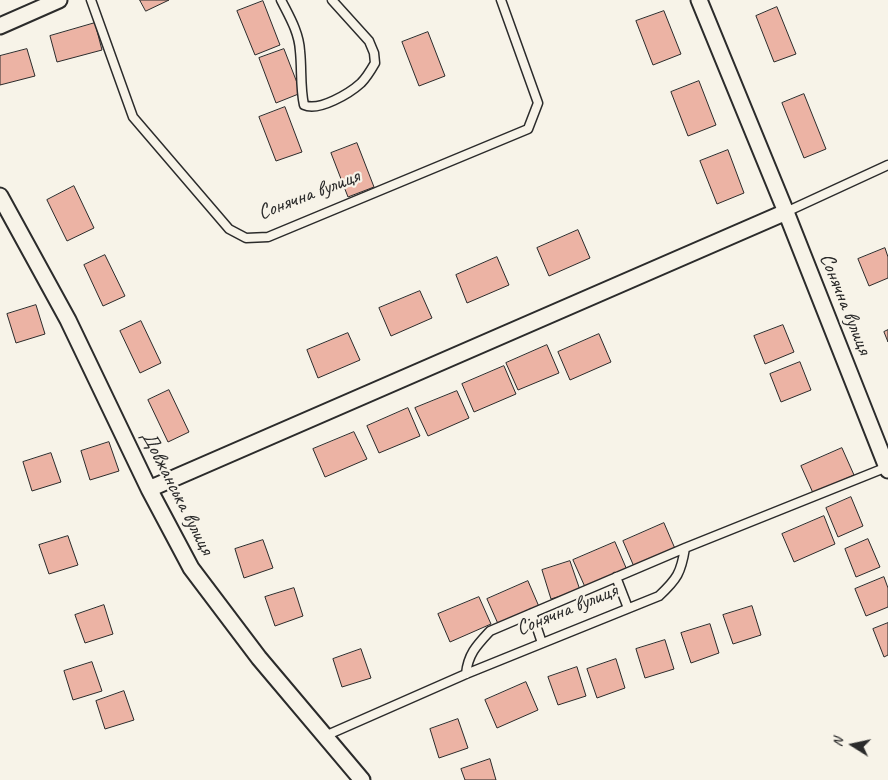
<!DOCTYPE html>
<html>
<head>
<meta charset="utf-8">
<style>
	body { margin:0 }
	#map { position:relative; width:888px; height:780px; overflow:hidden; background:#f7f3e8; font-family:Caveat,sans-serif }
	canvas { display:block }
	.north { position:absolute; left:828px; top:720px; width:50px; height:50px; -webkit-text-stroke:4px #f7f3e8; paint-order:stroke; rotate:280deg; font-size:14px; font-weight:700; line-height:20px; text-align:center; color:#2b2b2b }
	.north::after { content:''; display:block; margin:auto; width:18px; height:22px; background:#2b2b2b; clip-path:polygon(50% 0,100% 100%,50% 72%,0 100%) }
</style>
</head>
<body>
<div id="map">
<canvas width="888" height="780"></canvas>
<div class="north">N</div>
</div>
<script>
const ctx = document.querySelector('canvas').getContext('2d');
ctx.lineJoin = 'round';
function fill(path, color) {
  ctx.fillStyle = color;
  ctx.fill(path, 'evenodd');
}
function stroke(path, color, width, dash) {
  ctx.strokeStyle = color;
  ctx.lineWidth = width;
  ctx.lineCap = dash ? 'butt' : 'round';
  ctx.setLineDash(dash || []);
  ctx.stroke(path);
}
function drawText(font, color, halo, rows, align = 'center') {
  ctx.font = font + ' Caveat,sans-serif';
  ctx.lineWidth = 4.5;
  ctx.setLineDash([]);
  ctx.textBaseline = 'middle';
  ctx.strokeStyle = halo;
  ctx.fillStyle = color;
  for (const [text, x, y, turn = 0] of rows) {
    ctx.save();
    ctx.translate(x, y);
    ctx.rotate((+turn || 0) * Math.PI / 180);
    ctx.textAlign = isNaN(turn) ? turn : align;
    if (halo) ctx.strokeText(text, 0, 0);
    ctx.fillText(text, 0, 0);
    ctx.restore();
  }
}
const building = new Path2D(`
	M140,0H169L146,11Z
	M263,1L280,45L255,55L237,11Z
	M777,7L796,54L774,62L756,16Z
	M664,11L681,54L653,65L636,21Z
	M95,23L102,50L57,62L50,36Z
	M428,32L445,76L419,86L402,42Z
	M27,49L35,76L0,85V56Z
	M284,49L301,93L276,103L259,58Z
	M699,81L716,125L688,136L671,92Z
	M804,94L826,149L804,158L782,103Z
	M285,107L302,152L276,161L259,117Z
	M357,143L374,187L348,197L331,153Z
	M728,150L744,193L717,204L700,161Z
	M74,186L94,228L67,241L47,200Z
	M578,230L590,258L549,276L537,248Z
	M885,248L888,257V278L869,286L858,259Z
	M105,255L125,296L103,306L84,265Z
	M497,257L509,285L467,303L456,275Z
	M420,291L432,318L391,336L379,308Z
	M36,305L45,334L16,343L7,314Z
	M141,321L161,363L140,373L120,331Z
	M783,325L794,352L765,364L754,336Z
	M888,330V342L884,332Z
	M348,333L360,360L318,378L307,350Z
	M599,334L611,362L570,380L558,352Z
	M547,345L559,373L518,390L506,363Z
	M800,362L811,390L781,402L770,374Z
	M504,366L516,394L474,412L462,384Z
	M169,390L189,432L168,442L148,400Z
	M457,391L469,418L428,436L415,408Z
	M408,408L420,436L379,453L367,426Z
	M354,432L367,459L325,477L313,449Z
	M109,442L119,471L90,480L81,451Z
	M842,448L854,475L813,493L801,466Z
	M51,453L61,482L32,491L23,462Z
	M851,497L863,526L838,537L826,508Z
	M824,516L835,544L794,562L782,534Z
	M664,523L676,551L635,569L623,541Z
	M68,536L78,565L49,574L39,545Z
	M868,539L880,567L856,577L845,549Z
	M263,540L273,568L244,578L235,549Z
	M615,542L627,570L585,587L573,560Z
	M570,561L580,590L551,599L542,570Z
	M884,577L888,588V607L866,616L855,589Z
	M528,581L540,609L499,626L487,599Z
	M294,588L303,616L275,626L265,597Z
	M479,597L491,624L450,642L438,614Z
	M104,605L113,634L85,643L75,615Z
	M752,606L761,635L733,644L723,615Z
	M888,623V655L884,657L873,629Z
	M710,624L719,653L691,663L681,633Z
	M665,640L674,669L645,678L636,649Z
	M361,649L371,678L342,687L333,659Z
	M616,659L625,688L597,698L587,669Z
	M92,662L102,691L73,700L64,671Z
	M577,667L586,696L558,705L548,677Z
	M526,682L538,710L497,728L485,700Z
	M124,691L134,720L105,729L96,701Z
	M458,719L468,748L439,758L430,729Z
	M490,759L496,780H465L461,769Z`);
const lane = new Path2D(`
	M91,0L133,117L229,229L246,238L268,237L528,129L538,103L501,0
	M281,0C289,16 299,32 300,51C302,69 300,87 304,105C319,112 350,93 361,83C367,77 371,70 375,63L374,53L369,41L332,0
	M786,212L888,165
	M616,577L628,608
	M532,613L542,643
	M466,674C468,654 477,645 490,631L685,548L887,467
	M325,736L466,674L659,596C677,579 681,573 685,548`);
const street = new Path2D(`
	M699,0L786,212L888,470
	M0,26L59,0
	M0,196L68,320L149,489L191,568L259,658L362,780
	M149,489L786,212`);
const streetNames = [
	["Сонячна вулиця",309,195,-21],
	["Сонячна вулиця",845,304,68],
	["Довжанська вулиця",177,493,63],
	["Сонячна вулиця",567,610,-22]
];
fill(building, '#ecb3a4');
stroke(building, '#2b2b2b', 1);
stroke(lane, '#2b2b2b', 11);
stroke(street, '#2b2b2b', 19);
stroke(lane, '#f7f3e8', 8);
stroke(street, '#f7f3e8', 15);
drawText('21px', '#2b2b2b', '#f7f3e8', streetNames);
</script>
</body>
</html>
